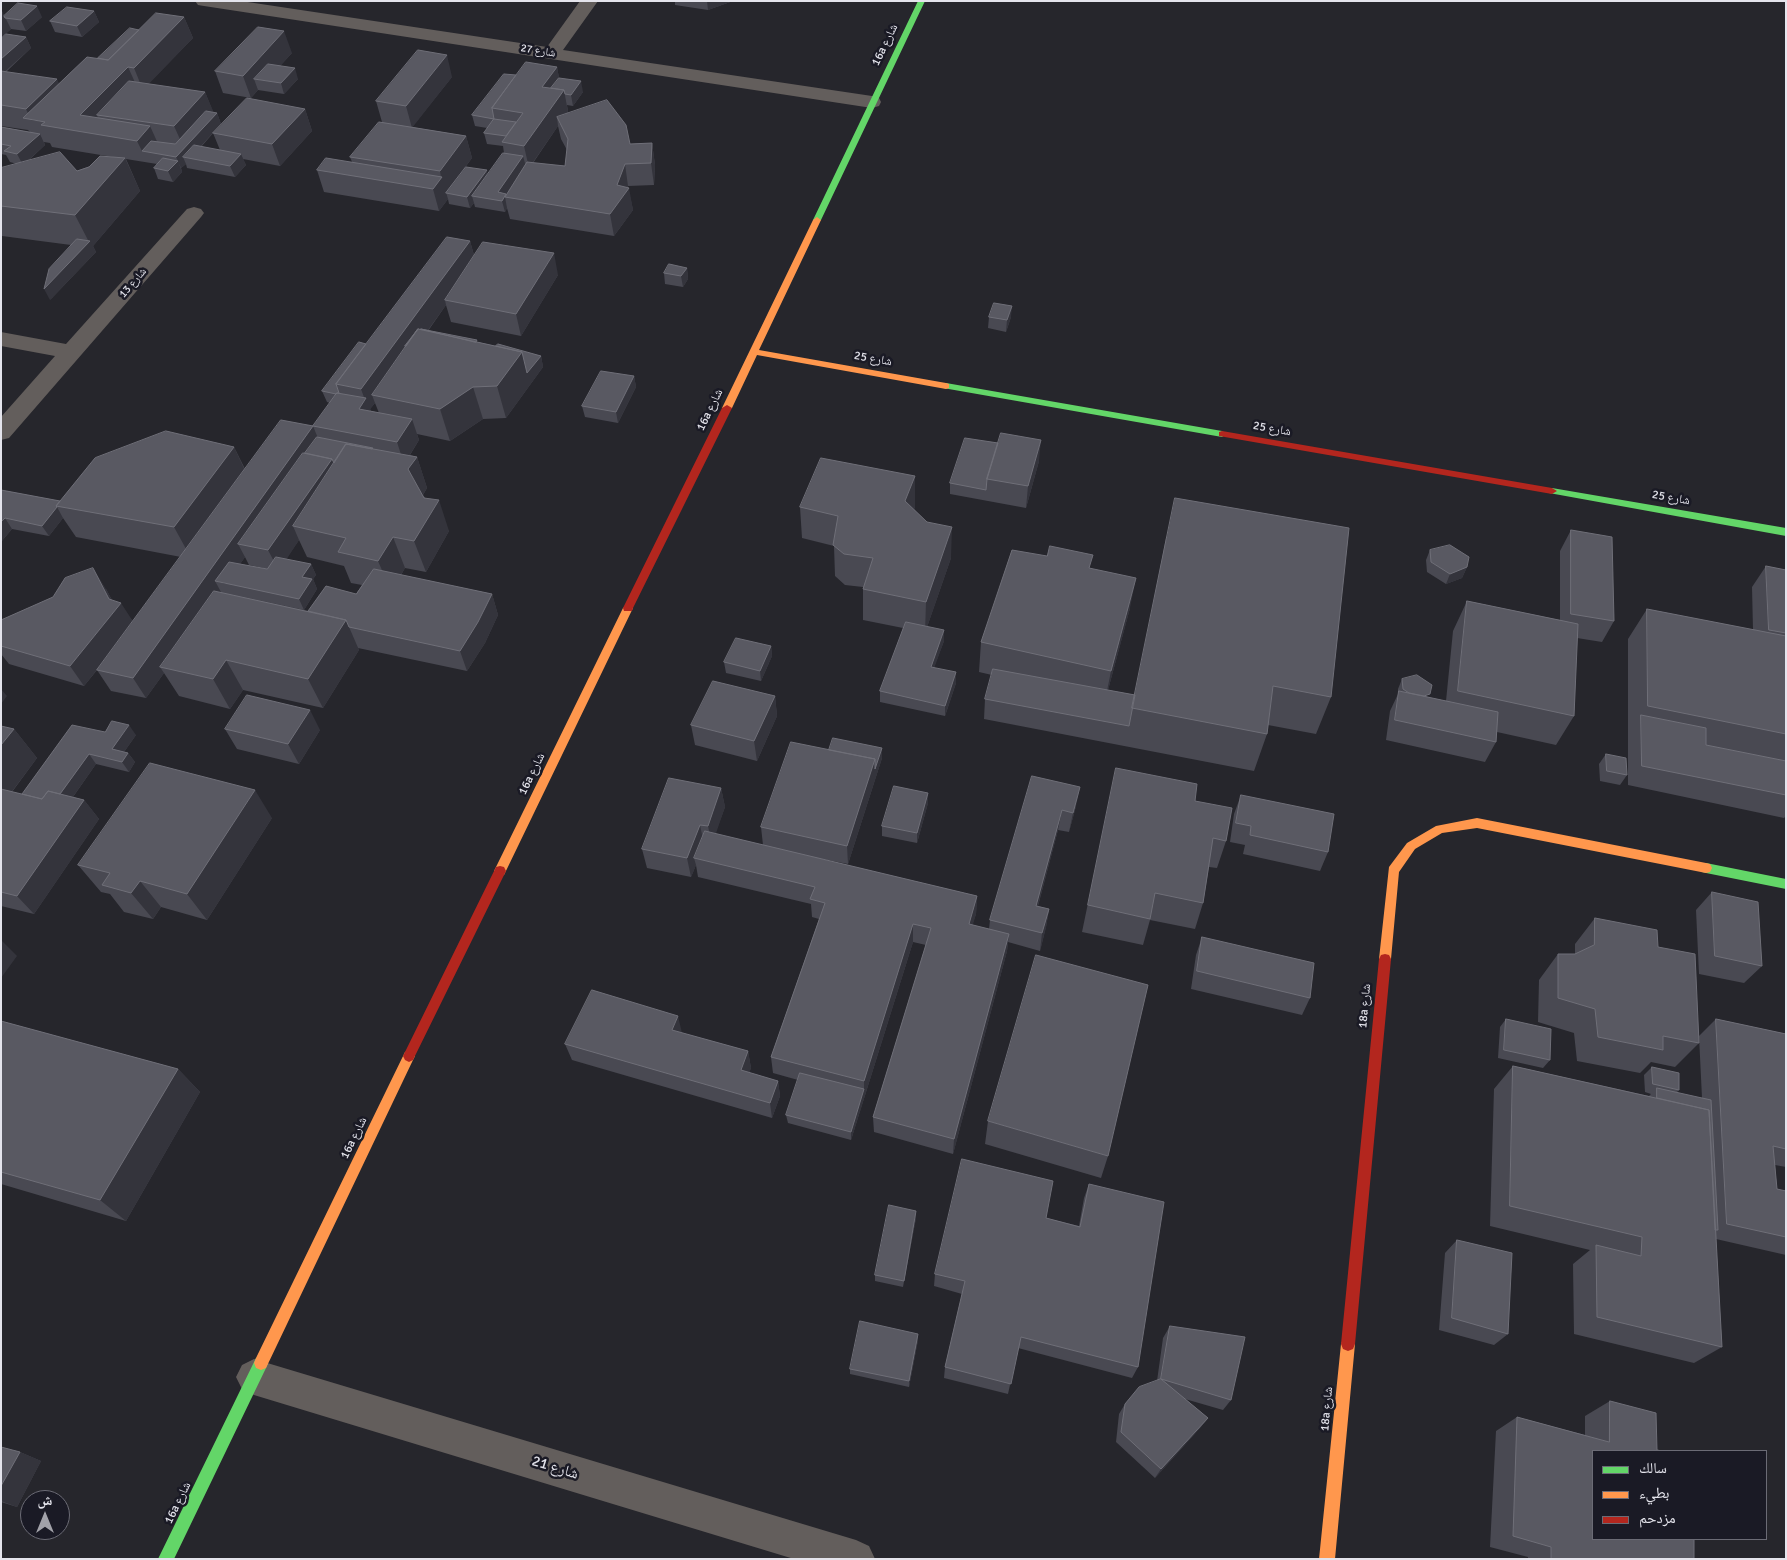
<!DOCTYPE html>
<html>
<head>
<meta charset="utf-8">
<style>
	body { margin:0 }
	#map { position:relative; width:1787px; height:1560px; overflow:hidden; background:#26262c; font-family:Signika,"Noto Naskh Arabic",sans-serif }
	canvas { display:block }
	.frame { position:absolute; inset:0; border:2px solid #e4e4ec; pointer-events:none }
	.legend { position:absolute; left:1592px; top:1450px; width:175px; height:90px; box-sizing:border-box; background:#1a1a25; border:1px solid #6b6b75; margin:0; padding:6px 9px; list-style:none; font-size:15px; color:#e4e4ec }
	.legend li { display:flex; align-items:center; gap:10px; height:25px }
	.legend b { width:25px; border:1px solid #6b6b75 }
	.north { position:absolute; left:20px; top:1490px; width:50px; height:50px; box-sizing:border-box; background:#1a1a25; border:1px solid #6b6b75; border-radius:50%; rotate:0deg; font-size:14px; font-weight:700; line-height:20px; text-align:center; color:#e4e4ec }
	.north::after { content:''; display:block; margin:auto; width:18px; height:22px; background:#a2a2a9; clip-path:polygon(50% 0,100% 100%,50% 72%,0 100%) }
</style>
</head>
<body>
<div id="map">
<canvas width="1787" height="1560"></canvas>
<div class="frame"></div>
<ul class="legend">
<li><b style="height:6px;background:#63d668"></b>سالك</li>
<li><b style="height:6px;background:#ff974d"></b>بطيء</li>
<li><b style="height:6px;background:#b3261e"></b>مزدحم</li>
</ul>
<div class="north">ش</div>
</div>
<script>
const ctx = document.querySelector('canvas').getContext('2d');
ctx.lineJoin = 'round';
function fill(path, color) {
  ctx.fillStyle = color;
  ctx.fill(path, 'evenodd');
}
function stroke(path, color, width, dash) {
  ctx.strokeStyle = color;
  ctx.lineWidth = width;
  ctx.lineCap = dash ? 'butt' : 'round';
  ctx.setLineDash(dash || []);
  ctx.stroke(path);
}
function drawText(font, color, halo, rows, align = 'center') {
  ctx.font = font + ' Signika,"Noto Naskh Arabic",sans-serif';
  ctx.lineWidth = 5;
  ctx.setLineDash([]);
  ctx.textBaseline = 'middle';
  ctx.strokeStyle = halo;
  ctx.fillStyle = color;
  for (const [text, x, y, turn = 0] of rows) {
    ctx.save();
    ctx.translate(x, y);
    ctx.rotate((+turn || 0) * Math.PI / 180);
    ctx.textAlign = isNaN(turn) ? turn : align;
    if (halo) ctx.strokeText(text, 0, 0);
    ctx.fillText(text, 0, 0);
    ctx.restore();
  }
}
const street = new Path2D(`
	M195,1H241L547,47L580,1H598L563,50L872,96L879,98L881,102L879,106L872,108L204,6L198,5Z
	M194,207L201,209L204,213L201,217L9,438L1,440V417L55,356L1,346V332L66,344L187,209Z
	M254,1359L856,1540L869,1546L875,1559H794L254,1395L242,1389L236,1377L242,1365Z`);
const fast = new Path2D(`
	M918,1H925L821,220L817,223L814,222L813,220Z
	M946,383L1222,431L1227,434L1222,437L943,388V384Z
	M1552,488L1786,528V536L1549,493L1547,491L1549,489Z
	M1706,863L1786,879V889L1706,873L1702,872L1700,868L1702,864Z
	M261,1356L266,1358L268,1363L266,1368L174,1559H158L256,1358Z`);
const slow = new Path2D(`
	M817,217L821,220L759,350L946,383L949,384V388L946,389L757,355L732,408L727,411L724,410L722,408L813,220Z
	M628,604L633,608L504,875L500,876L496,875L494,871L496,867L623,608Z
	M1477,818L1706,863L1710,864L1712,868L1710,872L1706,873L1477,828L1442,833L1415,849L1399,872L1391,959L1389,963L1385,964L1381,963L1379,959L1389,867L1407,843L1436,826Z
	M409,1050L413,1052L415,1056L413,1060L266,1368L261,1370L256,1368L254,1363L256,1358L405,1052Z
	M1348,1337L1353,1339L1355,1344L1335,1559H1319L1341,1344L1343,1339Z`);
const jam = new Path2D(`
	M727,405L732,408L633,608L632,611H624L623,608L722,408Z
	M1222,431L1552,488L1557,491L1552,494L1219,436V432Z
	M500,866L504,867L506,871L413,1060L409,1062L405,1060L403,1056L405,1052L496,867Z
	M1385,954L1389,955L1391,959L1355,1344L1353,1349L1348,1351L1343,1349L1341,1344L1379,959L1381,955Z`);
const wall = new Path2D(`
	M675,1H733L708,10L675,5Z
	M1,9L4,16L42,17L26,31L11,29L1,38Z
	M94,11L99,22L82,37L55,32L50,21Z
	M184,17L193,38L148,84L205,92L213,112L217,113L221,124L201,147L220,150L213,133L305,109L312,131L280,166L243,159L246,165L235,177L187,168L186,164L181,168L182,172L173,182L158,179L154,168L157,164L126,159L140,191L93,246L96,252L50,300L71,245L2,236L1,235V168L17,164L10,162L6,155L1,154V127L30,132L28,130L1,126V39L26,37L31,48L6,72L59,84L98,58L139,30ZM44,142L50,143L52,147L113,157L77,171L28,161L45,145Z
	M292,53L280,66L298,79L284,94L258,90L251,98L223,93L215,71Z
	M557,67L559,78L583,92L573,106L567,105L568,112V113L630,144L652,143L655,165L654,185L628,186V187L633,210L614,236L510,219L507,208L505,212L475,207L474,203L470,208L449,204L448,199L439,211L324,192L317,170L352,162L350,157L382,122L376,101L452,77L412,127L466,136L472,158L447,192L488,175L504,153L503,146L487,144L484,133L487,128L475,126L472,115L516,75ZM558,126L561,139L567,150L565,166L533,163Z
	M470,241L474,255L558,275L521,336L451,322L446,305L428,331L541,356L543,367L506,418L483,419L450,441L417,434L419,440L410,455L417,457L427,488L423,495L449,531L426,572L405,568L401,575L492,594L498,615L485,643L467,671L358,648L359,650L323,708L243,690L230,709L179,696L164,673L146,698L111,691L97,670L84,686L9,664L1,654V620L106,589L112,600L133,621L181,557L76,537L63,518L49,536L12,529L1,542V490L60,501L234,447L245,469L313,426L330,403L327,402L322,391L366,344ZM375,403L379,413L371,411L370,409ZM299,540L307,557L344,566L351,583L362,585L356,594L308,611L220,592L304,610L317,589L313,579L316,575L311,564L286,559ZM245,557L249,565L268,569H267L240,564Z
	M687,268L688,279L683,287L665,284L664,273Z
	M989,317H1011L1006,332L988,328Z
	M634,376L636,387L618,423L585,417L582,406Z
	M998,443L1039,461L1026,508L950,494V483Z
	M800,507H915L914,509L951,558L927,627L944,641L934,667L956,683L945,716L880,702V691L903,628L863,620V587L845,585L835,576L834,546L802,538Z
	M1571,530L1614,621L1602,642L1577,638L1574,716L1556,745L1497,732L1496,742L1485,762L1386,740L1390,711L1398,694V689L1402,679L1428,697L1446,701L1453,631L1467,601L1560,620V551Z
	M1166,538L1331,697L1316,734L1268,725L1267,734L1254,771L984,719L985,699L992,675L979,672L981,642L1091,568L1130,608L1108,690L1135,695Z
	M1430,550L1467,567L1462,578L1446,584L1427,572L1426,560Z
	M1766,566L1786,570V816L1784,818L1628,785V639L1647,609L1753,630L1752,587Z
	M771,646L772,656L761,681L726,673L724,662Z
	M775,696L777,716L757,761L695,745L691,725Z
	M1,726L14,729L37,758L12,792L22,794L105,732L136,735L124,752L128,753L135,762L129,772L96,764L73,797L84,800L99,819L34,914L1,906Z
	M225,729L320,730L299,764L237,749Z
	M882,748V758L848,864L817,858L977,896L976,914L972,925L989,929L990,920L1032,776L1076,806L1069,832L1058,830L1038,906L1049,909L1046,927L1040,951L1008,942L1007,951L953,1154L874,1132L873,1117L926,945L913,942L851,1140L788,1123L786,1115L798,1080L773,1073L771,1057L819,919L812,917L811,904L698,877L696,865L691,877L647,868L642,849L721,788L725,807L715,834L763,845L761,827L829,750Z
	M1606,754L1627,775L1620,785L1600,781L1599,764Z
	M1116,768L1195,801L1226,841L1217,868L1209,867L1203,903L1195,929L1150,920L1143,945L1082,932Z
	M928,793V803L917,843L882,836V826Z
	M1241,795L1328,852L1320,871L1243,854L1245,845L1230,842L1234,814Z
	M272,818L207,920L161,907L153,919L124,912L110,894L101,892L78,865Z
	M1712,892L1762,966L1744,983L1699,974L1696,910Z
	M1595,918L1658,947L1699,1043L1675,1067L1651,1062L1640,1073L1577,1061L1574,1033L1538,1022L1539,980L1558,954H1575V944Z
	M1202,937L1310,998L1302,1015L1191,989L1196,955Z
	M1506,1019L1550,1060L1543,1068L1498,1058L1500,1027Z
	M1716,1019L1786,1034V1167L1775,1165L1777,1189L1786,1191V1255L1716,1239L1722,1347L1694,1363L1574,1334L1573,1264L1590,1250L1490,1226L1494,1089L1513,1066L1649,1096L1651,1094L1645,1092L1644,1075L1652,1067L1679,1090L1676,1093L1702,1098L1699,1036Z
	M1,1021L178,1069L200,1092L126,1221L1,1184Z
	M682,1033L748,1051L751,1068L749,1073L778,1081L780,1096L772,1118L572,1060L565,1044Z
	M988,1121L1108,1156L1101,1178L985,1144Z
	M1089,1184L1138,1367L1132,1378L1018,1348L1008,1394L944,1378L945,1367L962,1294L934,1286L935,1274L1046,1218L1079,1226L1084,1198Z
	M916,1218L903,1287L875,1281V1275Z
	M1457,1240L1508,1334L1494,1345L1439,1330L1445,1253Z
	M1170,1326L1231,1400L1223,1410L1185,1399L1208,1418L1200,1428L1155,1478L1116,1442L1119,1414L1125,1404L1157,1381L1163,1338Z
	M918,1334V1340L909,1387L850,1374V1369Z
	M1610,1401L1657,1450L1694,1559H1528V1557L1490,1547L1496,1431L1517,1417L1585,1435V1416Z
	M1,1447L20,1452L41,1461L17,1507L1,1502Z`);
const shadedWall = new Path2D(`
	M707,1H733L708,10Z
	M37,6L42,17L26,31L21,20Z
	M1,9L11,29L1,38Z
	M94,11L99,22L82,37L77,26Z
	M184,17L193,38L143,90L134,68Z
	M284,31L292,53L266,81L254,79L258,90L251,98L243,76Z
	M26,37L31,48L1,75V59Z
	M155,42L128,67L138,89L97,115L101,126L80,115L123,72Z
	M447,55L452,77L412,128L406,106Z
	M557,67L561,89L558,93L542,87Z
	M295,68L298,79L284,94L281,83Z
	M57,79L67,101L45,122L31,120L26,109Z
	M581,81L583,92L573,106L571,95Z
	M564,90L568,112L560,124L557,117L558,126L529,168L524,146Z
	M205,92L214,113L184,148L174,126Z
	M305,109L312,131L280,166L272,144Z
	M217,113L221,124L190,158L183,157L186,164L181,168L176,157Z
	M150,126L160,148L142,151L137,141Z
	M40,134L45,145L23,165L17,154Z
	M466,136L472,158L446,192L448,199L439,211L433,189L441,178L440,171Z
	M652,143L655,165L654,185L651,163Z
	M241,154L246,165L235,177L230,166Z
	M523,156L526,167L507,194L498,192Z
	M125,158L140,191L93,246L96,252L50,300L44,289L89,242L75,215Z
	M178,161L182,172L173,182L168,171Z
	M625,164L628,186L626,193L629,188L633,210L614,236L610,214L617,185Z
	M487,170L489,182L472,196L474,203L470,208L467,197Z
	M505,197L507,208L505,212L502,201Z
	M470,241L476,263L445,300L446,305L415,348L405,346L408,357L372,395L375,403L370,409L374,420L359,409L365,400L361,389Z
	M554,253L558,275L521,336L516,314Z
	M687,268L688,279L683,287L681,276Z
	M1012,306L1011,317L1006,332L1007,320Z
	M522,352L541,356L543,367L506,418L497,386Z
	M634,376L636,387L618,423L616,412Z
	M473,387L483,419L450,441L440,409Z
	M412,419L419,440L404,464L397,442Z
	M313,426L322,448L238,544L245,557L226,584L215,581L221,592L167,668L160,667L164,673L146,698L133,678Z
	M1041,440L1039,461L1026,508L1028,486Z
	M234,447L249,479L191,558L174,527Z
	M417,457L427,488L419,501L408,469Z
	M332,459L336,469L293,526L299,540L279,571L268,550Z
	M915,476V507L905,532V501Z
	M439,500L449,531L426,572L414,541Z
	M57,507L63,518L49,536L42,526Z
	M5,518L12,529L1,542V522Z
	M952,527L951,558L925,633L926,602Z
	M393,537L405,568L391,591L378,561Z
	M311,564L316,575L313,579L317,589L304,610L299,599L302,577Z
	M1467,567L1462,578L1446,584L1450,574Z
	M93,568L106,589L116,608L121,603L134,623L84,686L70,666L109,599Z
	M1136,578L1130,608L1105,701L1111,671Z
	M492,594L498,615L485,643L467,671L460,651Z
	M346,620L359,650L323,708L308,679Z
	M944,630V641L931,677V667Z
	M771,646L772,656L761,681L760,671Z
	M226,660L243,690L230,709L213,679Z
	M956,672V683L945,716V706Z
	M1,689L7,696L1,704Z
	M775,696L777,716L757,761L754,741Z
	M310,710L320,730L299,764L288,744Z
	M129,725L136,735L119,759L112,749Z
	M14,729L37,758L1,806V745Z
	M882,748V758L848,864L847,846L875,759Z
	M128,753L135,762L129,772L122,762Z
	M89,754L96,764L58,818L50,809Z
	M1080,787L1076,806L1069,832L1073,813Z
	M721,788L725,807L712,845L708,826Z
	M255,790L272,818L207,920L187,894Z
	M928,793V803L917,843V833Z
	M84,800L99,819L34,914L17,896Z
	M1062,810L1058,830L1033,924L1036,906Z
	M700,825L704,844L694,858L696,865L691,877L687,858Z
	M140,881L161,907L153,919L131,893Z
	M977,896L976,914L968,942L969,924Z
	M1049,909L1046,927L1040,951L1042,933Z
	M913,924V942L851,1140V1132L864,1089V1081Z
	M1009,934L1007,951L953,1154L954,1139Z
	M1,940L17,956L1,978Z
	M678,1016L682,1033L676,1047L672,1030Z
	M748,1051L751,1068L744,1086L741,1070Z
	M178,1069L200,1092L126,1221L100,1200Z
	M778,1081L780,1096L772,1118L770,1103Z
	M916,1211V1218L903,1287L904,1281Z
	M918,1334V1340L909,1387V1381Z
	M1208,1418L1200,1428L1155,1478L1161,1469Z
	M20,1452L41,1461L17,1507L1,1501V1486Z`);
const building = new Path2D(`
	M18,3L37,6L21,20L5,18L4,16Z
	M67,7L94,11L77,26L50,21Z
	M156,13L184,17L134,68L128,67L80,115L150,126L137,141L41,125L45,122L23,118L87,57L108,60Z
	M258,27L284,31L243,76L215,71Z
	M130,28L139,30L108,60L98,58Z
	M6,34L26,37L1,59V39Z
	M418,50L447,55L406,106L376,101Z
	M526,62L557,67L542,87L564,90L524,146L502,142L523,113L492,108Z
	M268,64L295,68L281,83L254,79Z
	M1,71L57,79L26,109L1,105Z
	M504,74L516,75L492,108L494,119L472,115Z
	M559,78L581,81L571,95L565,94L564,90L551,88Z
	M129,81L205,92L174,126L97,115Z
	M247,98L305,109L272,144L213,133Z
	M607,100L626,125L630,144L652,143L651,163L625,164L617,185L629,188L610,214L505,197L527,162L565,166L568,139L557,117Z
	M206,111L217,113L176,157L142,151L151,141L175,144Z
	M494,119L516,122L506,136L484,133Z
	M379,122L466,136L440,171L350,157Z
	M1,127L40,134L17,154L4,151L11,146L1,144Z
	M194,145L241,154L230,166L183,157Z
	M60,152L77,171L89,167L100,156L125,158L75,215L1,206V168Z
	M503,153L523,156L498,192L506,194L502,201L472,196Z
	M163,158L178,161L168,171L154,168Z
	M326,158L442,177L433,189L317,170Z
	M466,167L487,170L467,197L446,193Z
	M447,237L470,241L361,389L336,384Z
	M77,239L90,241L44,289L49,269Z
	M483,242L554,253L516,314L445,300Z
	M669,264L687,268L681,276L664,273Z
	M994,303L1012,306L1007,320L989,317Z
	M418,329L522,352L497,386L473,387L440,409L372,395Z
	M418,329L406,346H405Z
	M421,329L477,340L476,342Z
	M359,342L366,344L336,384L339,393H337L336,394L322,391Z
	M498,344L541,356L527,373L522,352L496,346Z
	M601,371L634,376L616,412L582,406Z
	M337,393L366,398L359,409L412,419L397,442L313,426Z
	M281,420L313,426L133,678L97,670Z
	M166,431L234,447L174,527L56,506L95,458Z
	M1001,433L1041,440L1028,486L987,479Z
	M317,437L373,448L372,449L346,444L334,463L332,459L305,453Z
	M965,438L998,443L987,479L986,490L950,483Z
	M346,444L417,457L408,469L424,498L439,500L414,541L393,537L378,561L338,552L346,538L293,526Z
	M303,453L332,459L268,550L238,544Z
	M821,458L915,476L905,501L927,522L952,527L926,602L863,589L873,558L844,554L833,545L838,516L800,507Z
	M1,490L60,501L56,506L57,507L42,526L5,518L1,522Z
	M1175,498L1349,528L1331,697L1273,686L1267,734L1132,708Z
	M1571,530L1612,537L1614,621L1571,614Z
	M1450,545L1469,557L1467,567L1450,574L1431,562L1430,550Z
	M1050,546L1093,555L1089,568L1136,578L1111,671L981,642L1012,550L1047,556Z
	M276,557L311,564L302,577L312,579L299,599L215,581L229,562L267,569Z
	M1766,566L1786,570V633L1769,630Z
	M93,568L109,599L121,603L70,666L1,646V620L53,597L65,578Z
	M374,569L492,594L478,622L460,651L349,627L346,620L308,611L326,586L356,594Z
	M214,591L346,620L308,679L226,660L213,679L160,667Z
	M1467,601L1578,624L1574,716L1458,691Z
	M1647,609L1786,636V734L1648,706Z
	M906,622L944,630L931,667L956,672L945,706L880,691Z
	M736,638L771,646L760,671L724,662Z
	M993,669L1135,695L1129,726L985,699Z
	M1417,675L1432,685L1430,694L1424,696L1409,693L1403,689L1402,679Z
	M713,681L775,696L754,741L691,725Z
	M1399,691L1498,712L1496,742L1395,720Z
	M247,695L310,710L288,744L225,729Z
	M1641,715L1706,728V745L1786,761V795L1642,766Z
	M112,721L129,725L112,749L128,753L122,762L89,754L60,794L48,791L42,799L22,794L72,725L105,732Z
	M1,726L14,729L1,745Z
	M833,738L882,748L875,769V759L829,750Z
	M791,742L875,759L847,846L761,827Z
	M1606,754L1626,758L1627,775L1607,771Z
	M150,763L255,790L187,894L140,881L131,893L102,885L110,873L78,865Z
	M1116,768L1197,784L1195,801L1232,808L1226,841L1213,838L1203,903L1155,893L1150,919L1088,905Z
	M1032,776L1080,787L1073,813L1062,810L1036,906L1049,909L1042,933L990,920Z
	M669,778L721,788L708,826L700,825L687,858L642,849Z
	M894,786L928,793L917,833L882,826Z
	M1,789L42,799L48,791L84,800L17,896L1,892Z
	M1241,795L1334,814L1328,852L1250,835L1251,826L1236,823Z
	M705,831L977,896L969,924L1009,934L954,1139L873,1117L931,928L913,924L864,1081L771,1057L825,903L810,899L815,887L694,858Z
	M1712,892L1758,902L1762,966L1715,956Z
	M1595,918L1657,930L1658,947L1695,954L1699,1043L1663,1036V1050L1598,1037L1595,1009L1558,998V954H1575L1594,945Z
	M1202,937L1314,963L1310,998L1197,971Z
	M1036,955L1148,985L1108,1156L988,1121Z
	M592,990L678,1016L672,1030L748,1051L741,1070L778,1081L770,1103L565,1044Z
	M1506,1019L1551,1029L1550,1060L1504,1050Z
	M1716,1019L1786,1034V1149L1773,1146L1777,1189L1786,1191V1237L1727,1224Z
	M1,1021L178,1069L100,1200L1,1172Z
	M1513,1066L1709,1110L1722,1347L1597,1317L1596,1245L1641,1256L1642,1237L1510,1206Z
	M1652,1067L1679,1073V1090L1653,1084Z
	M800,1073L864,1089L851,1132L786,1115Z
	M1657,1088L1711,1100L1718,1230H1715L1709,1110L1657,1098Z
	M962,1159L1053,1181L1046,1218L1080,1227L1089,1184L1164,1202L1138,1367L1021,1337L1011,1384L945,1367L965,1281L935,1274Z
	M889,1205L916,1211L904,1281L875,1275Z
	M1457,1240L1512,1253L1508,1334L1452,1318Z
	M860,1321L918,1334L909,1381L850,1369Z
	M1170,1326L1245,1337L1231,1400L1161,1379Z
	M1161,1379L1208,1418L1161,1469L1121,1432L1125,1404L1139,1387Z
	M1610,1401L1656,1413L1657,1450L1662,1451H1593V1539H1694V1559H1551V1547L1513,1536L1517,1417L1609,1442Z
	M1,1447L20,1452L1,1486Z`);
const farStreetnames = [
	["شارع 27",538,51,9],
	["شارع 13",133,283,-49]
];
const streetNames = [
	["16a شارع",885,45,-64],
	["شارع 25",873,359,10],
	["16a شارع",710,410,-64],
	["شارع 25",1272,429,10],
	["شارع 25",1671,498,10],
	["16a شارع",532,774,-64],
	["18a شارع",1365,1006,-85],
	["16a شارع",354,1138,-64],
	["18a شارع",1327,1409,-85],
	["16a شارع",178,1503,-64]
];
const nearStreetnames = [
	["شارع 21",555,1468,17]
];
fill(street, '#635e5c');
fill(fast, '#63d668');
fill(slow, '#ff974d');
fill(jam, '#b3261e');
fill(wall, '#494952');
fill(shadedWall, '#34343c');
fill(building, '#595962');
stroke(building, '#6f6f78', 1);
drawText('11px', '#e4e4ec', '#1a1a25', farStreetnames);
drawText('12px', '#e4e4ec', '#1a1a25', streetNames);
drawText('15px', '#e4e4ec', '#1a1a25', nearStreetnames);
</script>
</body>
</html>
